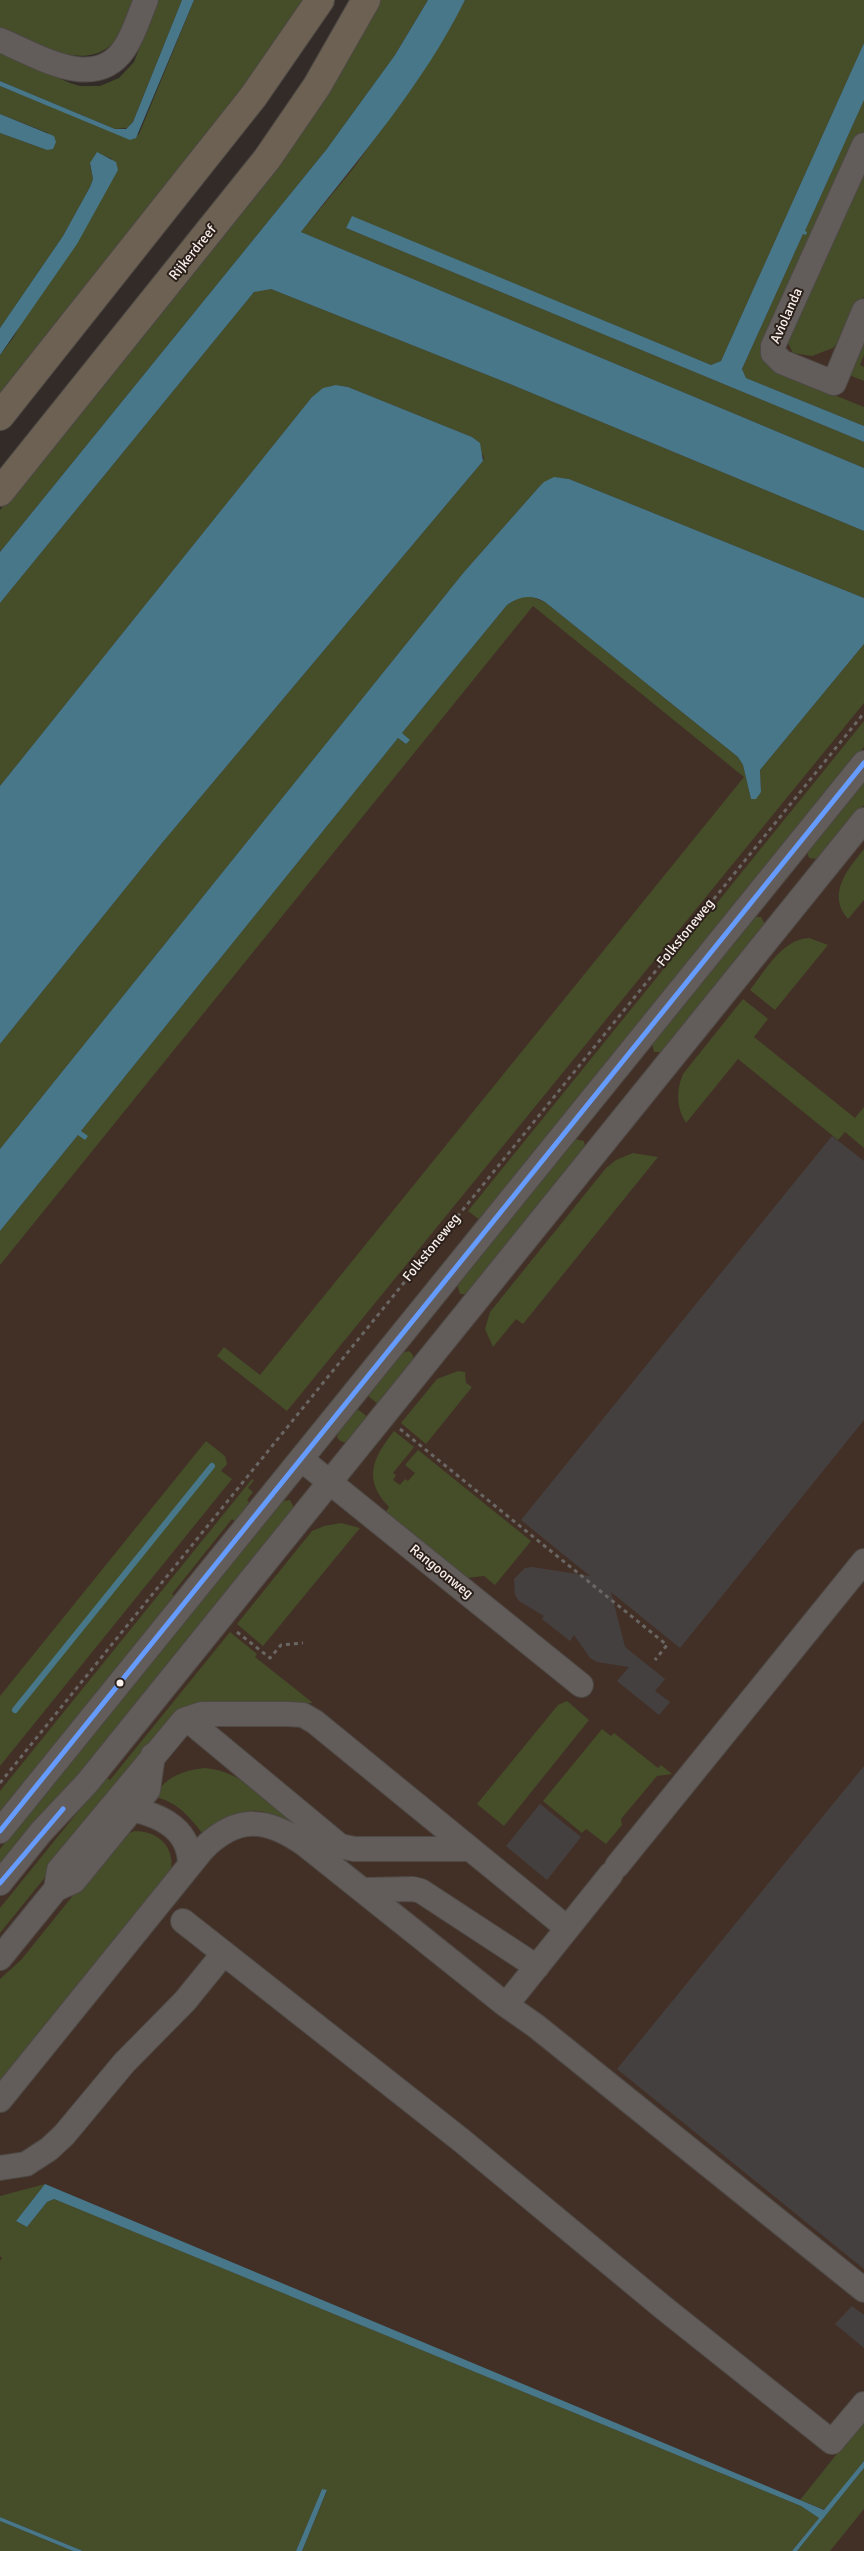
<!DOCTYPE html>
<html>
<head>
<meta charset="utf-8">
<style>
	body { margin:0 }
	canvas { display:block; background:#332b28 }
</style>
</head>
<body>
<canvas width="864" height="2551"></canvas>
<script>
const ctx = document.querySelector('canvas').getContext('2d');
ctx.lineJoin = 'round';
function fill(path, color) {
  ctx.fillStyle = color;
  ctx.fill(path, 'evenodd');
}
function stroke(path, color, width, dash) {
  ctx.strokeStyle = color;
  ctx.lineWidth = width;
  ctx.lineCap = dash ? 'butt' : 'round';
  ctx.setLineDash(dash || []);
  ctx.stroke(path);
}
function drawText(font, color, halo, rows, align = 'center') {
  ctx.font = font + ' Signika,sans-serif';
  ctx.lineWidth = 4;
  ctx.setLineDash([]);
  ctx.textBaseline = 'middle';
  ctx.strokeStyle = halo;
  ctx.fillStyle = color;
  for (const [text, x, y, turn = 0] of rows) {
    ctx.save();
    ctx.translate(x, y);
    ctx.rotate((+turn || 0) * Math.PI / 180);
    ctx.textAlign = isNaN(turn) ? turn : align;
    if (halo) ctx.strokeText(text, 0, 0);
    ctx.fillText(text, 0, 0);
    ctx.restore();
  }
}
const built = new Path2D(`
	M465,0H864V2551H0V603L134,437L460,10Z`);
const green = new Path2D(`
	M0,0H134C130,10 126,22 121,32C94,80 35,43 0,28Z
	M158,0H182L133,122L127,128L115,129L0,81V53L70,83L80,86H100L119,78L134,62Z
	M194,0H306L263,65L0,395V355L13,338L112,159L97,153L90,165L93,179L90,187L63,236L0,328V133L47,150L48,133L0,114V86L133,139L139,134Z
	M379,0H428L395,55L326,150L0,552V510L59,437Z
	M465,0H864V43L721,361L711,365L352,217L346,228L864,442V468L301,232L352,170L408,93Z
	M864,100V132L768,345L766,361L772,370L864,407V426L746,378L742,369L803,234L807,233L805,231Z
	M864,160V296L850,329L833,348L812,356L793,353L786,339Z
	M262,289H271L510,384L864,531V598L569,479L560,478L539,487L464,572L0,1149V1044L162,843L483,461L484,457L472,437L348,387C332,383 324,387 312,397L0,786V603L254,292Z
	M864,325V355L860,365L864,367V381L844,373Z
	M529,596L545,602L738,757L743,765L751,799L761,792L760,770L864,644V703L287,1411L217,1356L224,1347L260,1375L744,777L533,606L0,1265V1231L78,1135L87,1137L81,1131L398,738L406,744L409,740L402,733L507,605L518,598Z
	M864,721V747L481,1221L468,1211Z
	M864,779V805L823,856L818,859L809,858L807,851Z
	M864,849V900L848,919C826,894 848,869 864,849Z
	M754,917H761L765,924L663,1052H654L652,1043Z
	M809,938L828,945L775,1010L750,990C765,971 782,939 809,938Z
	M743,999L768,1019L754,1037L855,1118L864,1107V1148L845,1132L838,1140L738,1059L686,1123C676,1107 676,1091 683,1074Z
	M575,1139L584,1141L585,1148L468,1294H460L457,1284Z
	M633,1153L658,1157L523,1324L516,1319L493,1347L485,1329L490,1312L606,1168L616,1160Z
	M409,1351L413,1355V1361L379,1405L367,1395L401,1353Z
	M458,1371L465,1372L466,1383L472,1387L426,1444L401,1423L437,1379Z
	M356,1408L369,1418L347,1443L340,1441L337,1437L339,1430Z
	M394,1431L414,1447L393,1473L396,1475L393,1480L400,1485L405,1479L408,1481L415,1473L405,1465L418,1450L531,1541L495,1585L484,1576L466,1578L385,1513L389,1507C362,1479 373,1458 394,1431Z
	M206,1441L225,1456L227,1464L221,1471L232,1479L0,1766V1696Z
	M252,1479L254,1480L248,1488L253,1492L247,1500L249,1502L242,1512L244,1514L237,1523L232,1519L172,1594L176,1598L29,1780L15,1792L0,1811V1791Z
	M290,1500L294,1508L0,1875V1849L282,1501Z
	M341,1523L360,1528L263,1646L237,1624L312,1531L324,1526Z
	M230,1632L257,1654L255,1657L313,1703L194,1704L182,1708L0,1933V1908L106,1777L110,1780Z
	M567,1701L589,1720L504,1826L477,1804L558,1705Z
	M602,1729L611,1736L614,1733L658,1768L661,1765L672,1774L657,1776L621,1819L622,1825L606,1844L586,1829L582,1833L543,1801Z
	M205,1768C243,1771 270,1802 298,1824L296,1827C261,1802 235,1807 203,1834C189,1816 178,1803 156,1797C163,1777 185,1770 205,1768Z
	M135,1831C158,1831 175,1847 171,1870L0,2086V1979L21,1960L117,1841L126,1834Z
	M45,2184L16,2221L27,2227L47,2202L54,2199L801,2506L819,2518L792,2551H302L327,2491L322,2489L296,2551H83L0,2517V2261L2,2258L0,2256V2196Z
	M864,2420V2461L825,2510L800,2500Z
	M864,2468V2509L830,2551H797Z
	M0,2521L73,2551H0Z`);
const water = new Path2D(`
	M182,0H194L136,138L130,140L0,86V81L115,129H126L133,122Z
	M428,0H465C423,85 359,158 301,232L864,468V531L510,384L271,289L254,292L0,603V552L326,150L395,55Z
	M864,43V100L805,231L807,232L806,235L803,234L742,369L746,378L864,426V442L346,228L352,216L711,365L721,361Z
	M0,114L54,136L56,142L53,149L47,150L0,133Z
	M97,152L116,162L118,170L77,244L0,355V328L63,236L90,187L93,179L90,163Z
	M336,385L348,387L472,437L480,443L483,461L162,843L0,1044V786L312,397L323,388Z
	M554,477L569,479L864,598V644L760,770L761,792L756,799H751L743,765L738,757L545,602C531,594 520,596 507,605L402,733L410,740L406,744L398,738L81,1131L88,1136L85,1140L78,1135L0,1231V1149L464,572L539,487L544,482Z
	M45,2184L824,2510L864,2461V2468L797,2551H792L819,2518L801,2506L54,2199L47,2202L27,2227L16,2221Z
	M322,2489L327,2490L302,2551H296Z
	M0,2517L83,2551H73L0,2521Z`);
const stream = new Path2D(`
	M15,1710L212,1466`);
const building = new Path2D(`
	M832,1136L864,1161V1420L680,1648L611,1592L625,1647L665,1679L655,1691L670,1702L659,1715L617,1681L629,1667L597,1662L590,1658L574,1635L570,1641L542,1619L544,1616L519,1601L515,1595L514,1579L525,1568L532,1567L590,1576L521,1520Z
	M864,1766V2269L617,2069Z
	M540,1804L581,1837L547,1880L506,1846Z
	M852,2306L864,2315V2348L835,2324Z`);
const path = new Path2D(`
	M400,1429L667,1645L655,1660
	M237,1632L270,1658L281,1645L303,1643
	M0,1783L864,713`);
const minor = new Path2D(`
	M0,40C37,55 94,93 124,49C134,35 139,16 146,0
	M864,145L773,346V353L782,362L834,383L864,311
	M301,1459L581,1685
	M187,1719L340,1846L354,1849H470
	M120,1806C153,1814 190,1823 190,1865
	M0,1831L864,763
	M617,1866L864,1561
	M0,1883L41,1832L87,1783L864,820
	M56,1889L59,1870L184,1720L202,1714H288L303,1715L315,1722L567,1928
	M362,1890L413,1889L421,1891L537,1967
	M183,1921L461,2140L665,2309L832,2442L864,2404
	M0,1958L56,1889L74,1881L148,1790L153,1755
	M506,2005L611,1874
	M0,2100L203,1849C238,1814 268,1818 307,1846L506,2005L536,2026L864,2290
	M0,2168L26,2164L49,2149L64,2135L124,2063L185,2001L224,1953`);
const highway = new Path2D(`
	M0,416L253,97L320,0
	M0,492L267,159L317,86L366,0`);
const bus1 = new Path2D(`
	M0,1831L864,763
	M0,1883L63,1809`);
const markers = [
	[120,1683,4.5,"#f8efeb"]
];
const streetNames = [
	["Rijkerdreef",193,253,-51],
	["Aviolanda",787,316,-66],
	["Folkstoneweg",686,933,-51],
	["Folkstoneweg",432,1248,-51],
	["Rangoonweg",441,1572,39]
];
fill(built, '#423027');
fill(green, '#454d29');
fill(water, '#477789');
stroke(stream, '#477789', 6);
fill(building, '#454040');
stroke(minor, '#4e4945', 26);
stroke(highway, '#4e4945', 30);
stroke(path, '#6a6663', 3, [4, 4]);
stroke(minor, '#625d5a', 24);
stroke(highway, '#6c6152', 28);
stroke(bus1, '#669bff', 5);
for (const [x, y, r, color] of markers) {
  const dot = new Path2D();
  dot.arc(x, y, r, 0, 2 * Math.PI);
  ctx.fillStyle = color;
  ctx.fill(dot);
  stroke(dot, '#2c201a', 2);
}
drawText('14px', '#f8efeb', '#2c201a', streetNames);
</script>
</body>
</html>
